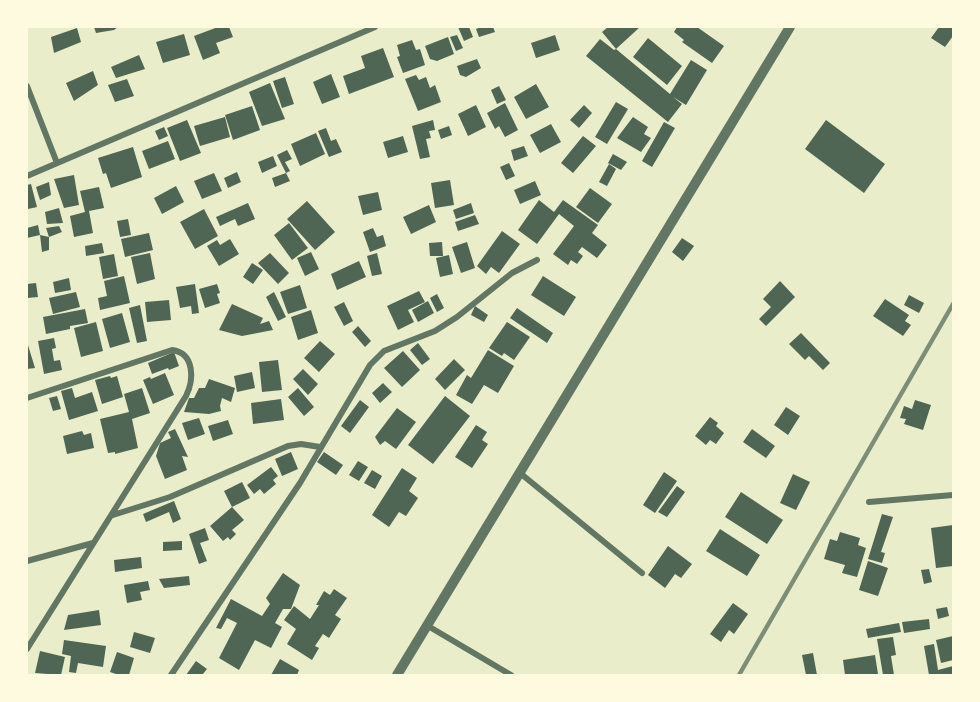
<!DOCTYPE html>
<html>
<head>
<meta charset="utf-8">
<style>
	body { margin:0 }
	#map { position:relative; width:980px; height:702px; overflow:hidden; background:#e9edc9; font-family:"Open Sans",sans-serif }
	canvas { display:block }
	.frame { position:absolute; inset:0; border:28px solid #fefae0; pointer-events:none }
</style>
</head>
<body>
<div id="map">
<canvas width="980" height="702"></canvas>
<div class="frame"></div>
</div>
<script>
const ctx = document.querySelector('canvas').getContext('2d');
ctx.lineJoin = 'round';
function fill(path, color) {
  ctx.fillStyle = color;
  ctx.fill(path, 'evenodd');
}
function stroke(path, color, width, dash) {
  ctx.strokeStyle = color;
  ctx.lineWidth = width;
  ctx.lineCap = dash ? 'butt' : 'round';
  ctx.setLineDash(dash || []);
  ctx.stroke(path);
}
const building = new Path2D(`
	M94,27H118L114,30L96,33Z
	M218,27H229L233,37L216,43L220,53L203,60L194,36Z
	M458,27H469L473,37L464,41Z
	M481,27H493L495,32L479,37L476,29Z
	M608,27H640L616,49L602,32Z
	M677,27H697L724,46L712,63L682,42L684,40L674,32Z
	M939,27H953V36L945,47L931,38Z
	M77,28L81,42L54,53L51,37Z
	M184,34L190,55L163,63L156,42Z
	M457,35L463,48L456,51L450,37Z
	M555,35L560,50L536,58L531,43Z
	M448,37L454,54L437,61L430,59L425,46Z
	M648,38L682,66L667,85L633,57Z
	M600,39L614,50L616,49L670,94L691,60L707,70L686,105L673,97L682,104L668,122L586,56Z
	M412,40L416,50L420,49L425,65L403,73L397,57L400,56L397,45Z
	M383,48L394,77L349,94L343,76L365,68L361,56Z
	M139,55L145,69L116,78L111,67Z
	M477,59L481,68L466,77L460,75L457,66Z
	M93,71L98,85L74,101L66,83Z
	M331,74L340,97L322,104L313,82Z
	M416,75L419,80L426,77L430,88L435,85L441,102L418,111L405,79Z
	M285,77L294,104L282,108L273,81Z
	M127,79L134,96L115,102L108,85Z
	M270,83L285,119L262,126L249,92Z
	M536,84L549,107L526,119L514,97Z
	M499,86L506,100L497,104L491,90Z
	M616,102L628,109L607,144L595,137Z
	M505,103L518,130L505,137L499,126L495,129L487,113Z
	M476,105L486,127L468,136L458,114Z
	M584,105L592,113L579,128L570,120Z
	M252,106L260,130L233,140L225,115Z
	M225,117L230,137L200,146L194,126Z
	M633,117L648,127L644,134L651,138L641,152L617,138Z
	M187,120L201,153L180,161L167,128Z
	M433,120L435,130L429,131L431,138L426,139L430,157L420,159L412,126Z
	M826,120L885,164L864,193L805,149Z
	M664,122L675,128L652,167L642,161Z
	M551,124L561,142L540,153L530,135Z
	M449,126L452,135L441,139L438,130Z
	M164,127L168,136L159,140L155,131Z
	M326,128L331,141L336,139L342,152L329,157L318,131Z
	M316,133L325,154L300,166L291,144Z
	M403,136L408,152L388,158L383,142Z
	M583,136L596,146L573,173L561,163Z
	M168,141L175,159L149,169L142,151Z
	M524,146L528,156L514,161L511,150Z
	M133,147L142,177L111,188L106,173L103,174L98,158Z
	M287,150L292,159L285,162L290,171L286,173L277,155Z
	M613,154L627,162L621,170L608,163Z
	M273,156L277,166L262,173L258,162Z
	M509,163L515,176L506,180L500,167Z
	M609,164L616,169L607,186L599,182Z
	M237,172L241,182L228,188L224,178Z
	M214,173L222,191L202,199L194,181Z
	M286,173L290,181L275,187L272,178Z
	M74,175L79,205L64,208L54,179Z
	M450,180L454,205L435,208L431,183Z
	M535,181L541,195L520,204L514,190Z
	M49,182L51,195L40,200L36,187Z
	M31,184L37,207L28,209L27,185Z
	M176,186L184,202L162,214L154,198Z
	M99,187L104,208L89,211L93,233L74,237L70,216L85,212L80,191Z
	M590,188L612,204L598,223L576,207Z
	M378,192L382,210L363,215L358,196Z
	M539,200L554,212L563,200L598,225L592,233L607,245L597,258L582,247L578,252L583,256L577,264L571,260L568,265L553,254L574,226L559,214L537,244L518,230Z
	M307,201L335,232L315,250L287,219Z
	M248,203L255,219L238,226L235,219L220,226L216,217Z
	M471,203L474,213L456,219L453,210Z
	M429,205L436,222L411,234L403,217Z
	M59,208L63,223L47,224L45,212Z
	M204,209L218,236L195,249L180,222Z
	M475,215L479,224L458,231L455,222Z
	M128,219L131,235L120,237L117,221Z
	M289,223L308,248L292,260L274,235Z
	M38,225L40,235L27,238V228Z
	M59,226L62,232L49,237L46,228Z
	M373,228L377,237L383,235L386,246L370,252L363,232Z
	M502,231L520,244L499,273L491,267L486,274L477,266Z
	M149,233L153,250L125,257L121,239Z
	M40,235L49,237V250L42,252Z
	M682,238L694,246L683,261L672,252Z
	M230,239L239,254L219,266L207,246L217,240L220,245Z
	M442,242L443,256H430L429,243Z
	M467,242L475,268L461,273L452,247Z
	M102,243L104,253L86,256L85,246Z
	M311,252L319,269L305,276L297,258Z
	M150,253L155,279L137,284L131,257Z
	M270,253L289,273L278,284L258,263Z
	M377,253L382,274L372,276L367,256Z
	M114,254L118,276L103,279L99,257Z
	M449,255L453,274L440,277L436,258Z
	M359,261L366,277L337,290L331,274Z
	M252,263L263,270L253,284L243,277Z
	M124,276L130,303L100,310L98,298L107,296L104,281Z
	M543,276L576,297L564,316L531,295Z
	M69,278L71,290L55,293L53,282Z
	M780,281L795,297L766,326L759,319L771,307L763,299Z
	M36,283L38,297L27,298V284Z
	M195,284L199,313L192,314L191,306L180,308L176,287Z
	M217,284L220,293L217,294L220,303L205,308L199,289Z
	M300,285L307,308L288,314L280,292Z
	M419,291L425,302L408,310L414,322L398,330L387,306Z
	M76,292L80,307L53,314L49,298Z
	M274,292L286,317L278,321L266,297Z
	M437,294L444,308L437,312L430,298Z
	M909,295L924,303L919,313L904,305Z
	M885,299L909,315L905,321L911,325L903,336L873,316Z
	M169,300L171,320L147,322L145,302Z
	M428,301L434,313L418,322L412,310Z
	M344,302L353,321L344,326L334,307Z
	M232,304L263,318L260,324L269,321L273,330L242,336L219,330Z
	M140,305L147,341L137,343L129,308Z
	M475,306L488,315L484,322L471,315Z
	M517,308L553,333L547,343L510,318Z
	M85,309L88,323L70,326V329L46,334L43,317Z
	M311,310L318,333L298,340L291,317Z
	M122,313L130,342L110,348L102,319Z
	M96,322L103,351L81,357L74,328Z
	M507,322L530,337L514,360L504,353L502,356L489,348Z
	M358,326L371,341L365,347L352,332Z
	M801,333L830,363L823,370L809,356L805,360L789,344Z
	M54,338L56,348L52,349L54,361L60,360L62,370L44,374L38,341Z
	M320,341L335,354L319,372L304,358Z
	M27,342L35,368L27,369Z
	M418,343L430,359L422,365L410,350Z
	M488,350L514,366L498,393L484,385L472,404L456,395L467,375L471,378Z
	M403,351L420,370L402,387L384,368Z
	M174,352L179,366L169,370L168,368L152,374L148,363Z
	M454,359L465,370L445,390L435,379Z
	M278,360L282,390L262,392L259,362Z
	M303,369L318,384L308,395L293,379Z
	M252,372L255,388L237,392L234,376Z
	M165,373L174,395L153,404L143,380L150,377L151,379Z
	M110,376L111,378L117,376L123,397L102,404L95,380Z
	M209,379L235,388L231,402L222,398L220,406L221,411L209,414L184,412L189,398H194L199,388H205Z
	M383,383L392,392L380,403L372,393Z
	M72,388L75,398L92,392L98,411L69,420L61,391Z
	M142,388L150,413L132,419L138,448L115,454V452L108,453L100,419L129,412L124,394Z
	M298,388L314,407L304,416L288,397Z
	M57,396L61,409L53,411L49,398Z
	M445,396L470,416L433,464L408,445Z
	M281,399L284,420L253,424L251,403Z
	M360,400L369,407L350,433L341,426Z
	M915,400L931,405L923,430L904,424L906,419L900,418L904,406L912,409Z
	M786,407L800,416L788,435L774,425Z
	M397,408L416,422L396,449L385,441L380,445L375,437Z
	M710,417L718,423L716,426L724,433L716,444L710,440L706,445L695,436Z
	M199,418L205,434L188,440L182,423Z
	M228,420L233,434L213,441L208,426Z
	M476,425L487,432L482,440L488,444L472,468L455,457Z
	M175,429L188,457L182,456L187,470L165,479L156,456L160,443L171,438L168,432Z
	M752,429L775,446L766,458L743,442Z
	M82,431L84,435L91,433L94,448L67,454L63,436Z
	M291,452L298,469L282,476L275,459Z
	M324,452L343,465L336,475L317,462Z
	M358,461L368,467L359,481L349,475Z
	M271,467L278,476L273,480L276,484L264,494L260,489L254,494L247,485Z
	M402,468L417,478L409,491L418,498L406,516L399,512L389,527L372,515Z
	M372,470L382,476L375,489L364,483Z
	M664,472L677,481L655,513L643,505Z
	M793,474L810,482L796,510L780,503Z
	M242,482L250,498L232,507L224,491Z
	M677,486L685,492L667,517L658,512Z
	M741,492L783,520L767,544L725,517Z
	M174,501L181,519L173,523L169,512L146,522L143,514Z
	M232,507L244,520L232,530L236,534L230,540L228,537L223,541L210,526Z
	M882,514L893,517L881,552L885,553L882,563L868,559Z
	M953,525V566L936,568L931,528Z
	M205,528L209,540L200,543L207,561L199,564L189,534Z
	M720,529L760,555L747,576L706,551Z
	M840,532L860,538L858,545L866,548L857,577L842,573L845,565L824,559L830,539L837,541Z
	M182,541V550L163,551V542Z
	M668,546L692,564L681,578L675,574L665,588L648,575Z
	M141,557L142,568L115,572L114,560Z
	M868,561L888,568L878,596L859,590Z
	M929,569L932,582L924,584L921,570Z
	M283,573L300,585L291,609H283L275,623L282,627L271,648L255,640L239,670L219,658L237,623L227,618L221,629L216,628L231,599L262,616L270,604L266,598Z
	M189,576L190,585L164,588L159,579Z
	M148,581L150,590L140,592L142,600L127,603L124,585Z
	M334,589L347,598L335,615L341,619L329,638L323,634L315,646L319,648L312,660L287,644L296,629L284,620L294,606L310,619L319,605H316L324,591L330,595Z
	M733,603L748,614L734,634L729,630L721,642L710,634Z
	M947,607L949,616L938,619L936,609Z
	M99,610L101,625L64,630L68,615Z
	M929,619L930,629L904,633L902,622Z
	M899,623L901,632L868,638L866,629Z
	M134,632L155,638L150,653L130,647Z
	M953,636V660L941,663L936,640Z
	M893,637L896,655L891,656L894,675H883L877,639Z
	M64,640L106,646L103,667L78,663L76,673L69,672L71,656L62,654Z
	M934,644L938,670L953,666V675H929L924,646Z
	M40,651L65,657L61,675L35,673Z
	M117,652L134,658L129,675H119L110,672Z
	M813,653L817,675H806L802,655Z
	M875,655L878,674L845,675L843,660Z
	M280,659L299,670L297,675H271Z
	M196,661L207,669L202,675H186Z`);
const minor = new Path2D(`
	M27,86L57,163
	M27,176L375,27
	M27,398L172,350C195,353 194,380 186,396L27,649
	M520,473L642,573
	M869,502L953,495
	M113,515L170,497L288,446L301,444L320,447
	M27,561L93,543
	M428,626L511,675
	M171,675L300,483L370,365L384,351L435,331L457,317L512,273L537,260`);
const tertiary = new Path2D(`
	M397,675L790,27`);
const rail = new Path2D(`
	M739,675L953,304`);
fill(building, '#4f6655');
stroke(minor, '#617663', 6);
stroke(tertiary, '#617663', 10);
stroke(rail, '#7c8e77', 4.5);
</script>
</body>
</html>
